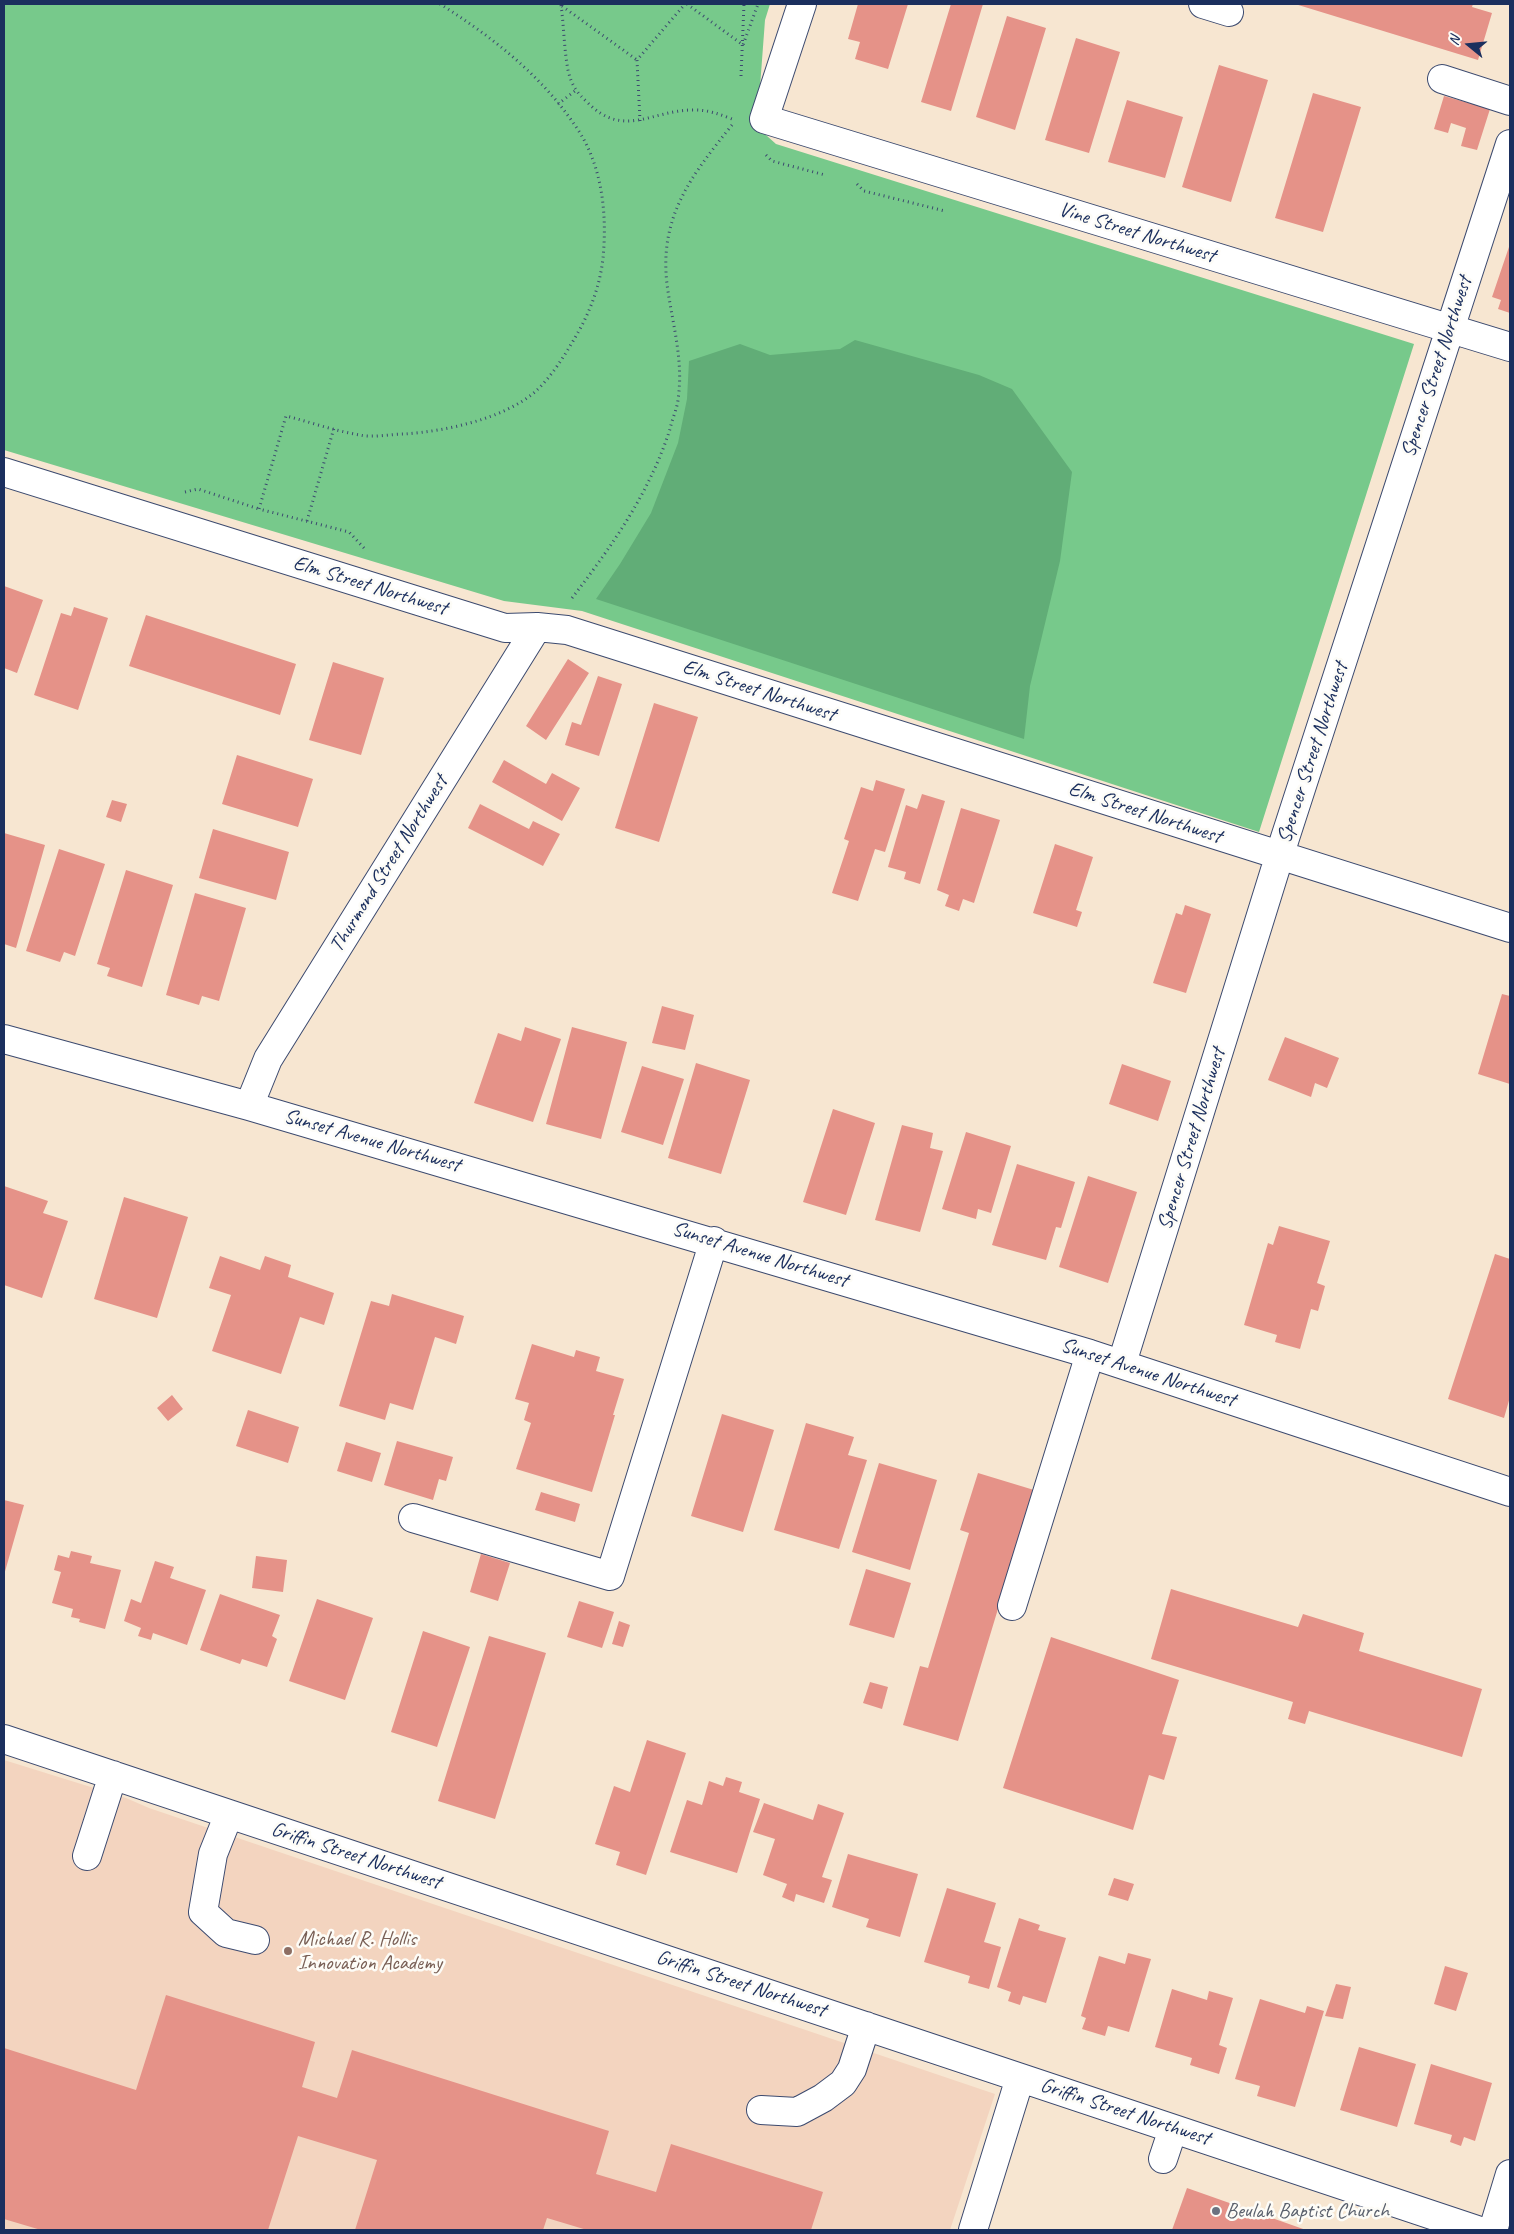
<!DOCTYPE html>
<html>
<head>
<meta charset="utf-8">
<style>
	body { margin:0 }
	#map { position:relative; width:1514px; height:2234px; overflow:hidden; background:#f7e6d1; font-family:Caveat,sans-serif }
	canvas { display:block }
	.frame { position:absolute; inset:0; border:5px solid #1b2f5e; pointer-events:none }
	.north { position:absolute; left:1444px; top:20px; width:50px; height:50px; -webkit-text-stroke:4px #fdfcf7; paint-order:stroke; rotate:287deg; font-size:14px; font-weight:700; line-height:20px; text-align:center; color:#1b2f5e }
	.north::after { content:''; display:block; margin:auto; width:18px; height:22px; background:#1b2f5e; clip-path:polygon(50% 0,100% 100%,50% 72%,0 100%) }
</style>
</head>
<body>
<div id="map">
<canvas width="1514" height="2234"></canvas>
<div class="frame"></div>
<div class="north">N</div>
</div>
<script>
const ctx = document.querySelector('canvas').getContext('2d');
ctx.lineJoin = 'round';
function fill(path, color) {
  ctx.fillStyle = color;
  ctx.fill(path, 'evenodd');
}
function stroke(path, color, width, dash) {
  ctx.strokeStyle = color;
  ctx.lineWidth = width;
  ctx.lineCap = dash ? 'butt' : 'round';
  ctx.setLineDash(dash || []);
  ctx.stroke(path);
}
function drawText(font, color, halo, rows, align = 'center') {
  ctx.font = font + ' Caveat,sans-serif';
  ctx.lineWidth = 5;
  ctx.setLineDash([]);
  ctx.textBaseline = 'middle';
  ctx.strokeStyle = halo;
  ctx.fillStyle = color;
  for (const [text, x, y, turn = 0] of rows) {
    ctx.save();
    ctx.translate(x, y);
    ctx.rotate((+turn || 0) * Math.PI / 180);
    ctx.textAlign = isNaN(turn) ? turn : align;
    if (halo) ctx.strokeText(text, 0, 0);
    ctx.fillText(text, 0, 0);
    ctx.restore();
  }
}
const built = new Path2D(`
	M4,1760L126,1798L149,1808L995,2094L950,2230H4Z`);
const green = new Path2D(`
	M4,4H770L765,20L757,127L776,144L1414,344L1259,832L582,611L504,601L4,450Z`);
const forest = new Path2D(`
	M855,340L979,375L1012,389L1072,472L1060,561L1030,686L1024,739L596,599L620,564L651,513L678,443L687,399L689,361L740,344L770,355L840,349Z`);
const building = new Path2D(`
	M858,4H908L888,69L855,59L860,42L848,39Z
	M951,4H983L951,111L921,102Z
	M1295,4H1473L1472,7L1492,13L1478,60Z
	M1007,16L1046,28L1015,130L976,117Z
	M1076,38L1120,52L1089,153L1045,140Z
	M1219,65L1268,80L1231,202L1182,187Z
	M1313,93L1361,107L1323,232L1275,218Z
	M1444,96L1490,109L1477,150L1461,146L1466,128L1451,123L1448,133L1434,129Z
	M1127,100L1183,117L1165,178L1108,162Z
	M1510,244V313L1498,309L1501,300L1492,297Z
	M4,586L43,600L17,673L4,668Z
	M74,607L108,618L78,710L34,695L61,613L71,616Z
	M146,615L296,664L280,715L129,666Z
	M568,659L589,673L546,740L526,726Z
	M333,662L384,678L361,755L309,740Z
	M598,676L622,684L599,756L565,745L572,722L581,725Z
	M654,703L698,717L659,842L615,828Z
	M237,755L313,779L298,827L222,804Z
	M504,760L546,784L552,773L580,788L562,821L492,782Z
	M876,780L905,789L885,852L875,849L858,901L832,893L849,841L844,839L861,787L873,791Z
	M922,794L945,801L920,884L904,879L906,872L888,867L906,805L917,809Z
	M112,800L127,804L121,822L106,817Z
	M480,804L529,829L533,821L560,834L543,866L468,828Z
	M961,808L1000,820L974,903L963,899L959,911L945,906L949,895L937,890Z
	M213,829L289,852L276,900L199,878Z
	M4,833L45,845L16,948L4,944Z
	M1055,844L1093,857L1076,910L1082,912L1077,927L1033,913Z
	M59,849L105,864L75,956L64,952L60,962L26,951Z
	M126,870L173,885L142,987L107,976L110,968L97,964Z
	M195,893L246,908L219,1001L202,996L199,1005L166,995Z
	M1185,905L1211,914L1186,993L1153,983L1176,913L1182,915Z
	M1502,994L1510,996V1084L1478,1074Z
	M662,1006L694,1015L685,1050L652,1043Z
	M525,1027L561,1039L533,1122L474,1103L498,1033L521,1041Z
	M572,1027L627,1042L601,1139L546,1124Z
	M1285,1037L1339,1058L1327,1088L1315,1083L1311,1097L1268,1080Z
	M696,1063L750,1080L721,1174L668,1158Z
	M1122,1064L1171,1081L1158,1121L1109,1104Z
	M642,1066L684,1079L663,1145L621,1132Z
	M833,1109L875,1123L846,1215L803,1202Z
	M902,1125L933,1133L930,1148L943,1151L920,1232L875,1220Z
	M966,1132L1011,1146L991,1213L978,1209L976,1219L942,1209Z
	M1017,1164L1075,1182L1061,1228L1056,1227L1046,1260L992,1245Z
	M1088,1176L1137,1192L1108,1283L1059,1267Z
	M4,1186L48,1201L43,1213L68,1221L42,1298L4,1285Z
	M124,1197L188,1217L157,1318L94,1299Z
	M1279,1226L1330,1241L1317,1283L1325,1286L1318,1311L1311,1309L1300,1349L1275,1342L1277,1335L1244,1325L1268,1243L1273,1245Z
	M1495,1254L1510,1259V1397L1504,1418L1448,1399Z
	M220,1256L260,1270L265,1256L291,1265L288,1277L334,1293L324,1325L300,1317L281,1374L212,1351L231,1295L209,1288Z
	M392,1294L464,1316L456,1344L435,1337L413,1410L390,1403L385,1420L339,1406L371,1301L389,1306Z
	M532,1344L574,1357L576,1350L600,1357L596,1371L624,1379L613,1415H615L592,1492L516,1469L531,1423L524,1420L529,1403L515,1399Z
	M172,1395L183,1409L168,1421L157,1408Z
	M248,1410L299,1427L288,1463L236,1446Z
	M722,1414L774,1430L743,1532L691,1516Z
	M806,1423L854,1437L848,1455L867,1460L839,1549L774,1530Z
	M397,1441L453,1457L446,1481L439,1479L433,1500L384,1485Z
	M346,1442L381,1453L372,1482L337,1471Z
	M879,1463L937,1480L910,1570L852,1552Z
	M978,1473L1034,1490L958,1741L903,1725L920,1666L928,1668L969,1533L960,1530Z
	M541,1492L580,1504L575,1522L535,1510Z
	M4,1500L24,1505L4,1575Z
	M71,1551L92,1556L90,1563L121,1570L105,1629L79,1622L80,1619L71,1617L73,1609L52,1603L61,1572L54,1570L58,1555L69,1558Z
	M481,1554L510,1563L498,1601L470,1592Z
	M256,1556L287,1560L283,1592L252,1588Z
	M155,1561L174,1567L170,1578L206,1590L187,1645L153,1633L151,1640L138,1636L141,1628L124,1621L131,1599L141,1603Z
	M866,1569L911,1583L894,1638L849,1625Z
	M1171,1589L1298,1627L1303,1614L1364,1633L1359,1651L1482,1689L1462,1757L1309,1711L1305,1724L1288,1719L1293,1702L1151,1659Z
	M220,1594L280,1615L272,1636L277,1639L267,1667L242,1659L240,1664L200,1650Z
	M317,1599L373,1618L345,1700L289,1681Z
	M579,1601L614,1612L602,1648L567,1637Z
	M619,1621L630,1625L623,1647L612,1644Z
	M423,1631L470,1647L437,1747L391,1732Z
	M489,1636L546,1653L495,1819L438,1801Z
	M1051,1637L1179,1680L1162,1734L1177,1737L1164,1780L1149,1775L1133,1830L1003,1788Z
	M870,1682L888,1687L882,1709L863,1703Z
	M647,1740L686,1753L646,1875L616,1865L620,1852L595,1844L614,1786L630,1792Z
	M726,1777L742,1782L739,1792L760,1799L737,1873L670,1852L687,1800L702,1805L709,1781L723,1786Z
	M764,1803L813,1820L818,1804L844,1813L822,1877L832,1880L824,1903L796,1894L794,1902L782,1897L787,1884L763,1875L775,1839L753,1832Z
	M848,1854L918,1874L900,1937L866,1927L869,1919L832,1907Z
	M1114,1878L1134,1884L1128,1901L1108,1895Z
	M947,1888L996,1903L984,1942L1001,1947L989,1989L968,1983L970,1976L924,1962Z
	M1019,1918L1040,1925L1038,1930L1066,1938L1046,2003L1023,1996L1020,2005L1008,2001L1011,1992L997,1987Z
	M1128,1953L1151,1959L1129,2032L1108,2026L1105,2036L1082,2029L1086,2018L1081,2016L1099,1956L1125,1964Z
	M1445,1966L1468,1973L1456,2011L1434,2004Z
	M1336,1984L1351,1987L1343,2019L1325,2016Z
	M1172,1989L1207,2000L1209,1991L1233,1998L1219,2045L1227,2048L1219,2074L1190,2065L1192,2058L1155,2047Z
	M166,1995L315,2042L302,2087L337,2098L352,2050L609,2131L596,2174L656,2192L671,2144L823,2192L811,2230H587L547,2218L543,2230H355L377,2160L298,2136L268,2230H41L4,2219V2048L136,2090Z
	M1260,1999L1305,2013L1307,2006L1324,2011L1295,2107L1257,2096L1260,2086L1235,2079Z
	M1359,2047L1416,2064L1397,2127L1340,2110Z
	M1431,2064L1492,2083L1475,2141L1464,2137L1461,2146L1450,2142L1452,2135L1414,2124Z
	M1187,2188L1306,2230H1172Z`);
const path = new Path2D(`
	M687,4L743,45L758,4
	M561,5C564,27 564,49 568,70C571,84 577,93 587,102C624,140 653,109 695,110C708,110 719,114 732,119
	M562,6L637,60
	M741,76L744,4
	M558,104L575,91
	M640,121L637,60L685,4
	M766,155L772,161L825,175
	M857,184L864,191L945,211
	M185,492L198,489L259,509
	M307,521L334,428
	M364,548L349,532L259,509L286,416C310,422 335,431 360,435C373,438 391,434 405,434C446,431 504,419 536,391C552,376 565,355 576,336C590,312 600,286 603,258C607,217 603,170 580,133C545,78 494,38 440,4
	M572,598C612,546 650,492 670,429C672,419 677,409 678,400C684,360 672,323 667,284C659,216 692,175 732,125`);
const minor = new Path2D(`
	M802,4L764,119L1510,347
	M1203,4L1229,12
	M1442,79L1510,101
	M4,472L505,628L537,627L567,630L1510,928
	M4,1039L249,1106L1090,1354L1510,1492
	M249,1106L268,1059L537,627
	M1122,1363L1285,838L1510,144
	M413,1518L610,1576L714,1241
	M1012,1606L1090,1354
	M4,1739L1477,2230
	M229,1814L213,1854L203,1912L226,1933L255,1940
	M87,1856L113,1775
	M761,2110L797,2112L823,2098L843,2083L852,2069L866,2026
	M1163,2159L1173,2129
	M973,2230L1020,2078
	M1493,2230L1510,2174`);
const markers = [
	[288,1951,5,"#8d6e63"],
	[1216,2211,5,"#6b7280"]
];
const streetNames = [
	["Vine Street Northwest",1137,233,17],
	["Spencer Street Northwest",1437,367,-72],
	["Elm Street Northwest",370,586,17],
	["Elm Street Northwest",759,691,18],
	["Spencer Street Northwest",1313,753,-72],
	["Elm Street Northwest",1145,813,18],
	["Thurmond Street Northwest",389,864,-58],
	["Spencer Street Northwest",1192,1139,-73],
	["Sunset Avenue Northwest",372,1141,16],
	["Sunset Avenue Northwest",760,1255,17],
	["Sunset Avenue Northwest",1148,1373,18],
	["Griffin Street Northwest",356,1856,18],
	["Griffin Street Northwest",741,1984,18],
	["Griffin Street Northwest",1125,2112,18]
];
const educationNames = [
	["Michael R. Hollis",298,1939],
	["Innovation Academy",298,1963]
];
const worshipNames = [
	["Beulah Baptist Church",1226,2211]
];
fill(built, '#f3d4bf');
fill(green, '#77c98b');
fill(forest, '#61ad77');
fill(building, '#e59288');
stroke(minor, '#3c4a6f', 30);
stroke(path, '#3c4a6f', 3, [1, 4]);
stroke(minor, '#fff', 28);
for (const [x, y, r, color] of markers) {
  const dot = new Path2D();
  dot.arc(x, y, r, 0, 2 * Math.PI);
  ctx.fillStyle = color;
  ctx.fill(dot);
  stroke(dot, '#fdfcf7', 2);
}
drawText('21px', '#1b2f5e', '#fdfcf7', streetNames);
drawText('21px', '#785e54', '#fdfcf7', educationNames, 'left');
drawText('21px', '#5b616d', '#fdfcf7', worshipNames, 'left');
</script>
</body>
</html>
